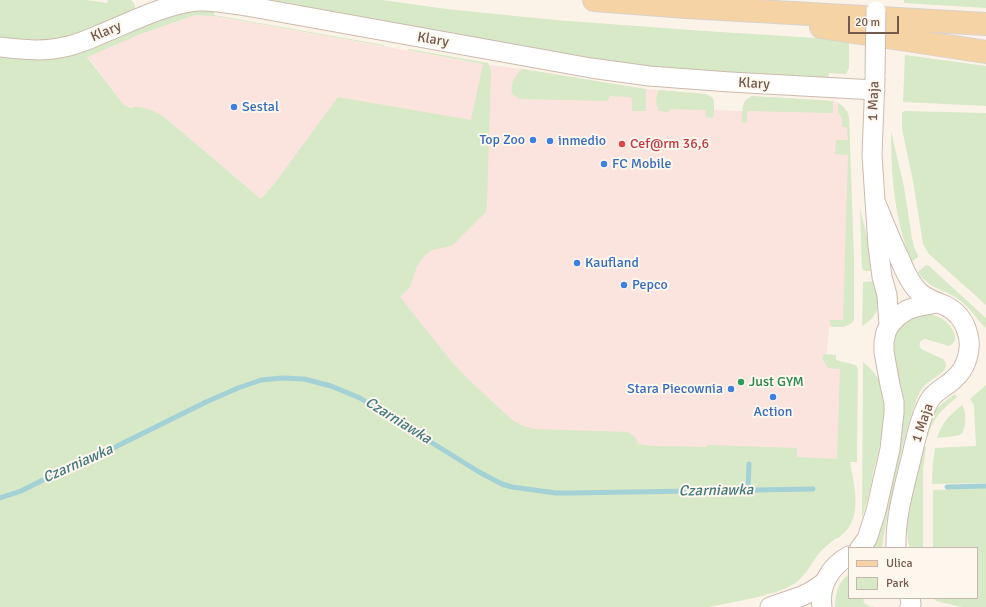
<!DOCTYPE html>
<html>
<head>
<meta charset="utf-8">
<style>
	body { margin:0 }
	#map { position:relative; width:986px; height:607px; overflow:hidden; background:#fbf3e8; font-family:Signika,sans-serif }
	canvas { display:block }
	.legend { position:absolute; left:848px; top:547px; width:130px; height:52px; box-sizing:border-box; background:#fef7ee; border:1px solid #c7b8ae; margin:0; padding:5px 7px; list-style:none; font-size:12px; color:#74594d }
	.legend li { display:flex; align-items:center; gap:8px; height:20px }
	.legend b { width:20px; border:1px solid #c7b8ae }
	.scale { position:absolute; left:848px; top:16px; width:51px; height:18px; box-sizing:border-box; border:2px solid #74594d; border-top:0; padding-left:5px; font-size:12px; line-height:14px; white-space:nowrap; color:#74594d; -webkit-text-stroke:3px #fef7ee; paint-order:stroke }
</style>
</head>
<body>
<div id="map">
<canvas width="986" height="607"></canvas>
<ul class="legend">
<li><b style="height:5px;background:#f6d3a4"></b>Ulica</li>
<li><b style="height:11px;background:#d7e9c7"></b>Park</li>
</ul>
<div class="scale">20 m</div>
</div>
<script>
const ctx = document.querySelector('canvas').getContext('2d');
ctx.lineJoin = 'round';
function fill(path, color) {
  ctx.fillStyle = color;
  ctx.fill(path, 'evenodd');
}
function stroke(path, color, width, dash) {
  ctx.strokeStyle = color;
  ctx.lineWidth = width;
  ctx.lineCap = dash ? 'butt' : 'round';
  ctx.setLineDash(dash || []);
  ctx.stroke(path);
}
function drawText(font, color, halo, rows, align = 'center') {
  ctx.font = font + ' Signika,sans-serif';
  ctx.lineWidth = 4;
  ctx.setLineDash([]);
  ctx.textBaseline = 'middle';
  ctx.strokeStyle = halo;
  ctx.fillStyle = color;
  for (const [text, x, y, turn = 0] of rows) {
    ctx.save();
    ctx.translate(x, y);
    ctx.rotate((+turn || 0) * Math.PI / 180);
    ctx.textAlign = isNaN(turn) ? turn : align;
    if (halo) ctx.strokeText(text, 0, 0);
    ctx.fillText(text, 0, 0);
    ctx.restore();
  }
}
const commercial = new Path2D(`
	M195,15L213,16L489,65L523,69L616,85L646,89L706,94L713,98L714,110L742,111L744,102L749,98L752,96L821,100L833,101L839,103L847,111L849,117L854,262V320L852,323L843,327H829L826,363L842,365L850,462L539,450L418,335L275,183L261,199L163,116L124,105L87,56L141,34Z`);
const green = new Path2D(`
	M0,0H87L107,3L108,0H131C135,3 136,6 134,11L74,36L49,42L0,40Z
	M256,0H382L447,9L555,20L705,31L849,40V68L846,74L829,73L828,80L639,68Z
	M904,0H986V8L904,3Z
	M214,9V15L384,45V46L214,16L195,15L141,34L87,57L124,105L131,108C140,104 156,112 163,116L261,199L275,183L338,97L471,120L483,64L407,50L409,49L488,63L489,65L491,72L487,203L486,212L456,242L451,246L432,250L425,255L417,266L410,287L400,297L452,362L467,378L512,420L523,426L534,429L627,432C633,435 636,437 638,444L653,446L707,447V445L797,448V457L837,459L840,369L828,368L822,358L824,354L836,355V360L855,365L857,366L858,370L857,462H850C854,485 863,516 843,534C841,536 838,538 835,539C830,543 826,546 821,551C813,560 808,572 799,580C784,595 731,602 709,607H0V55L138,28L183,11Z
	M905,55L986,66V106L903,102Z
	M523,69L646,89V111H632V99L630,97L610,96L607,101L519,99L512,94C510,83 515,75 523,69Z
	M659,90L706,94L713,98L714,102V116L712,118L706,117V110L670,109L669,112L659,111C656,106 655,95 659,90Z
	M752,96L833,101V113L747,111V123H742C743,112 740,101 752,96Z
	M838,103L845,108V110L847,111L849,117L854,262V320C849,328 840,327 832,327L830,323V320H843L848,155L835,154L836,140H848L847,127H842V118L838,113Z
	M905,111L986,113V305L929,254L923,244L913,181L902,129V113Z
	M891,131L904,187L912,238L914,247L918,255V257L912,262C908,252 904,243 902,233C893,200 891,165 891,131Z
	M860,208L867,238L876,271H864L862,268Z
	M926,265L929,266L986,318V328C977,320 971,309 961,301C946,289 929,290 918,272Z
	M879,281C879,302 882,314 862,326L863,282Z
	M926,313C933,315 941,317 946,322C953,328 961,341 949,346L925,339L922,340C919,343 919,345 921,349L943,359C954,370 932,378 925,385C921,389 918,395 916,401C907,426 901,452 896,478C891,502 885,524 882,548H874L883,519L891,344L901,323Z
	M863,362C871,368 878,377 882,386C891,408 878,451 873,474C870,489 867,504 862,518Z
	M986,385V483L932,484L933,462L935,448L976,446L974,405L970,399Z
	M955,394L957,397C943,409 932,418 928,437L925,436C927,430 928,425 930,420C935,408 945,401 955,394Z
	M962,405C967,413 966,426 962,434L955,436L937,438C943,421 949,416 962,405Z
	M923,447H926L923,469V548H910C901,522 916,474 923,447Z
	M986,488V607H962L936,601L934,598H977V548H933V490Z
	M849,574V598H863L864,603L869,606L876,607H835C836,593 837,583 849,574Z`);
const stream = new Path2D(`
	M947,487L986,486
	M748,490L749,464
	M0,498L21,491L49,477L79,465L206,402L238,388L261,380L282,378L304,379L331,386L360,398L479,472L502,484L512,487L556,493H571L813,489`);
const minor = new Path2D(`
	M0,47C24,50 45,52 69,46C80,43 90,39 101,34C131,22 165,4 198,1C214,0 230,4 246,6L591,68L649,76L730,82L875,90
	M875,78L872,155L878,246L882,277L887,295L889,326
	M875,201C883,220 890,239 899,257C904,270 910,284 920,293C928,299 936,302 944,305C957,311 965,322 968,335C972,350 966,369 954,379C947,386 937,390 931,398C921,412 915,442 911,459C904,488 895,518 896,548
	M860,548L867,539L876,511L890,449L894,413V402L890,385L884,352V342L886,332L889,326L898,316L907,310L916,307L937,303
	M770,607L802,596L812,591L825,582
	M822,607C819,586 830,566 849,556
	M910,607L911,604L910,598`);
const major = new Path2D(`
	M594,0L687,7L986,24
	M821,27L986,52`);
const minorBridge = new Path2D(`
	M875,75L876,11`);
const markers = [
	[234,107,4,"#3f7fe0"],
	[533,140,4,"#3f7fe0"],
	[550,141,4,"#3f7fe0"],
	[622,144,4,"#e0444e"],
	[604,164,4,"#3f7fe0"],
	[577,263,4,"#3f7fe0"],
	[624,285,4,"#3f7fe0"],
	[741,382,4,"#2e9e5b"],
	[731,389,4,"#3f7fe0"],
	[773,397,4,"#3f7fe0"]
];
const streetNames = [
	["Klary",106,32,-23],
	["Klary",433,40,10],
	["Klary",754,84,3],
	["1 Maja",874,101,-88],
	["1 Maja",923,423,-71]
];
const shopNames = [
	["Sestal",242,107],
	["Top Zoo",525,140,"right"],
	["inmedio",558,141],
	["FC Mobile",612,164],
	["Kaufland",585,263],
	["Pepco",632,285],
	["Stara Piecownia",723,389,"right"],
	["Action",773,412,"center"]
];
const healthNames = [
	["Cef@rm 36,6",630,144]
];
const leisureNames = [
	["Just GYM",749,382]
];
const waterNames = [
	["Czarniawka",398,421,32],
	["Czarniawka",78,464,-24],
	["Czarniawka",716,491,-1]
];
fill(commercial, '#fbe4dd');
fill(green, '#d7e9c7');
stroke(stream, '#a4d1d6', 5);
stroke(minor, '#cdbaae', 21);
stroke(major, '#d8d1cd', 24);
stroke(minor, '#fff', 19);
stroke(major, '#f6d3a4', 22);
stroke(minorBridge, '#cdbaae', 21, []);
stroke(minorBridge, '#fff', 19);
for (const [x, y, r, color] of markers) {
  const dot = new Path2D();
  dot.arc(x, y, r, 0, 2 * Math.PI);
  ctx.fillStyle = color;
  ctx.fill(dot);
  stroke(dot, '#fef7ee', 1.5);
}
drawText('14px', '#74594d', '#fef7ee', streetNames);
drawText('14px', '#366cbe', '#fef7ee', shopNames, 'left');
drawText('14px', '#be3a42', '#fef7ee', healthNames, 'left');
drawText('14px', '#27864d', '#fef7ee', leisureNames, 'left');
drawText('italic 15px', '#447a7f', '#fef7ee', waterNames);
</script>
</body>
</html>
